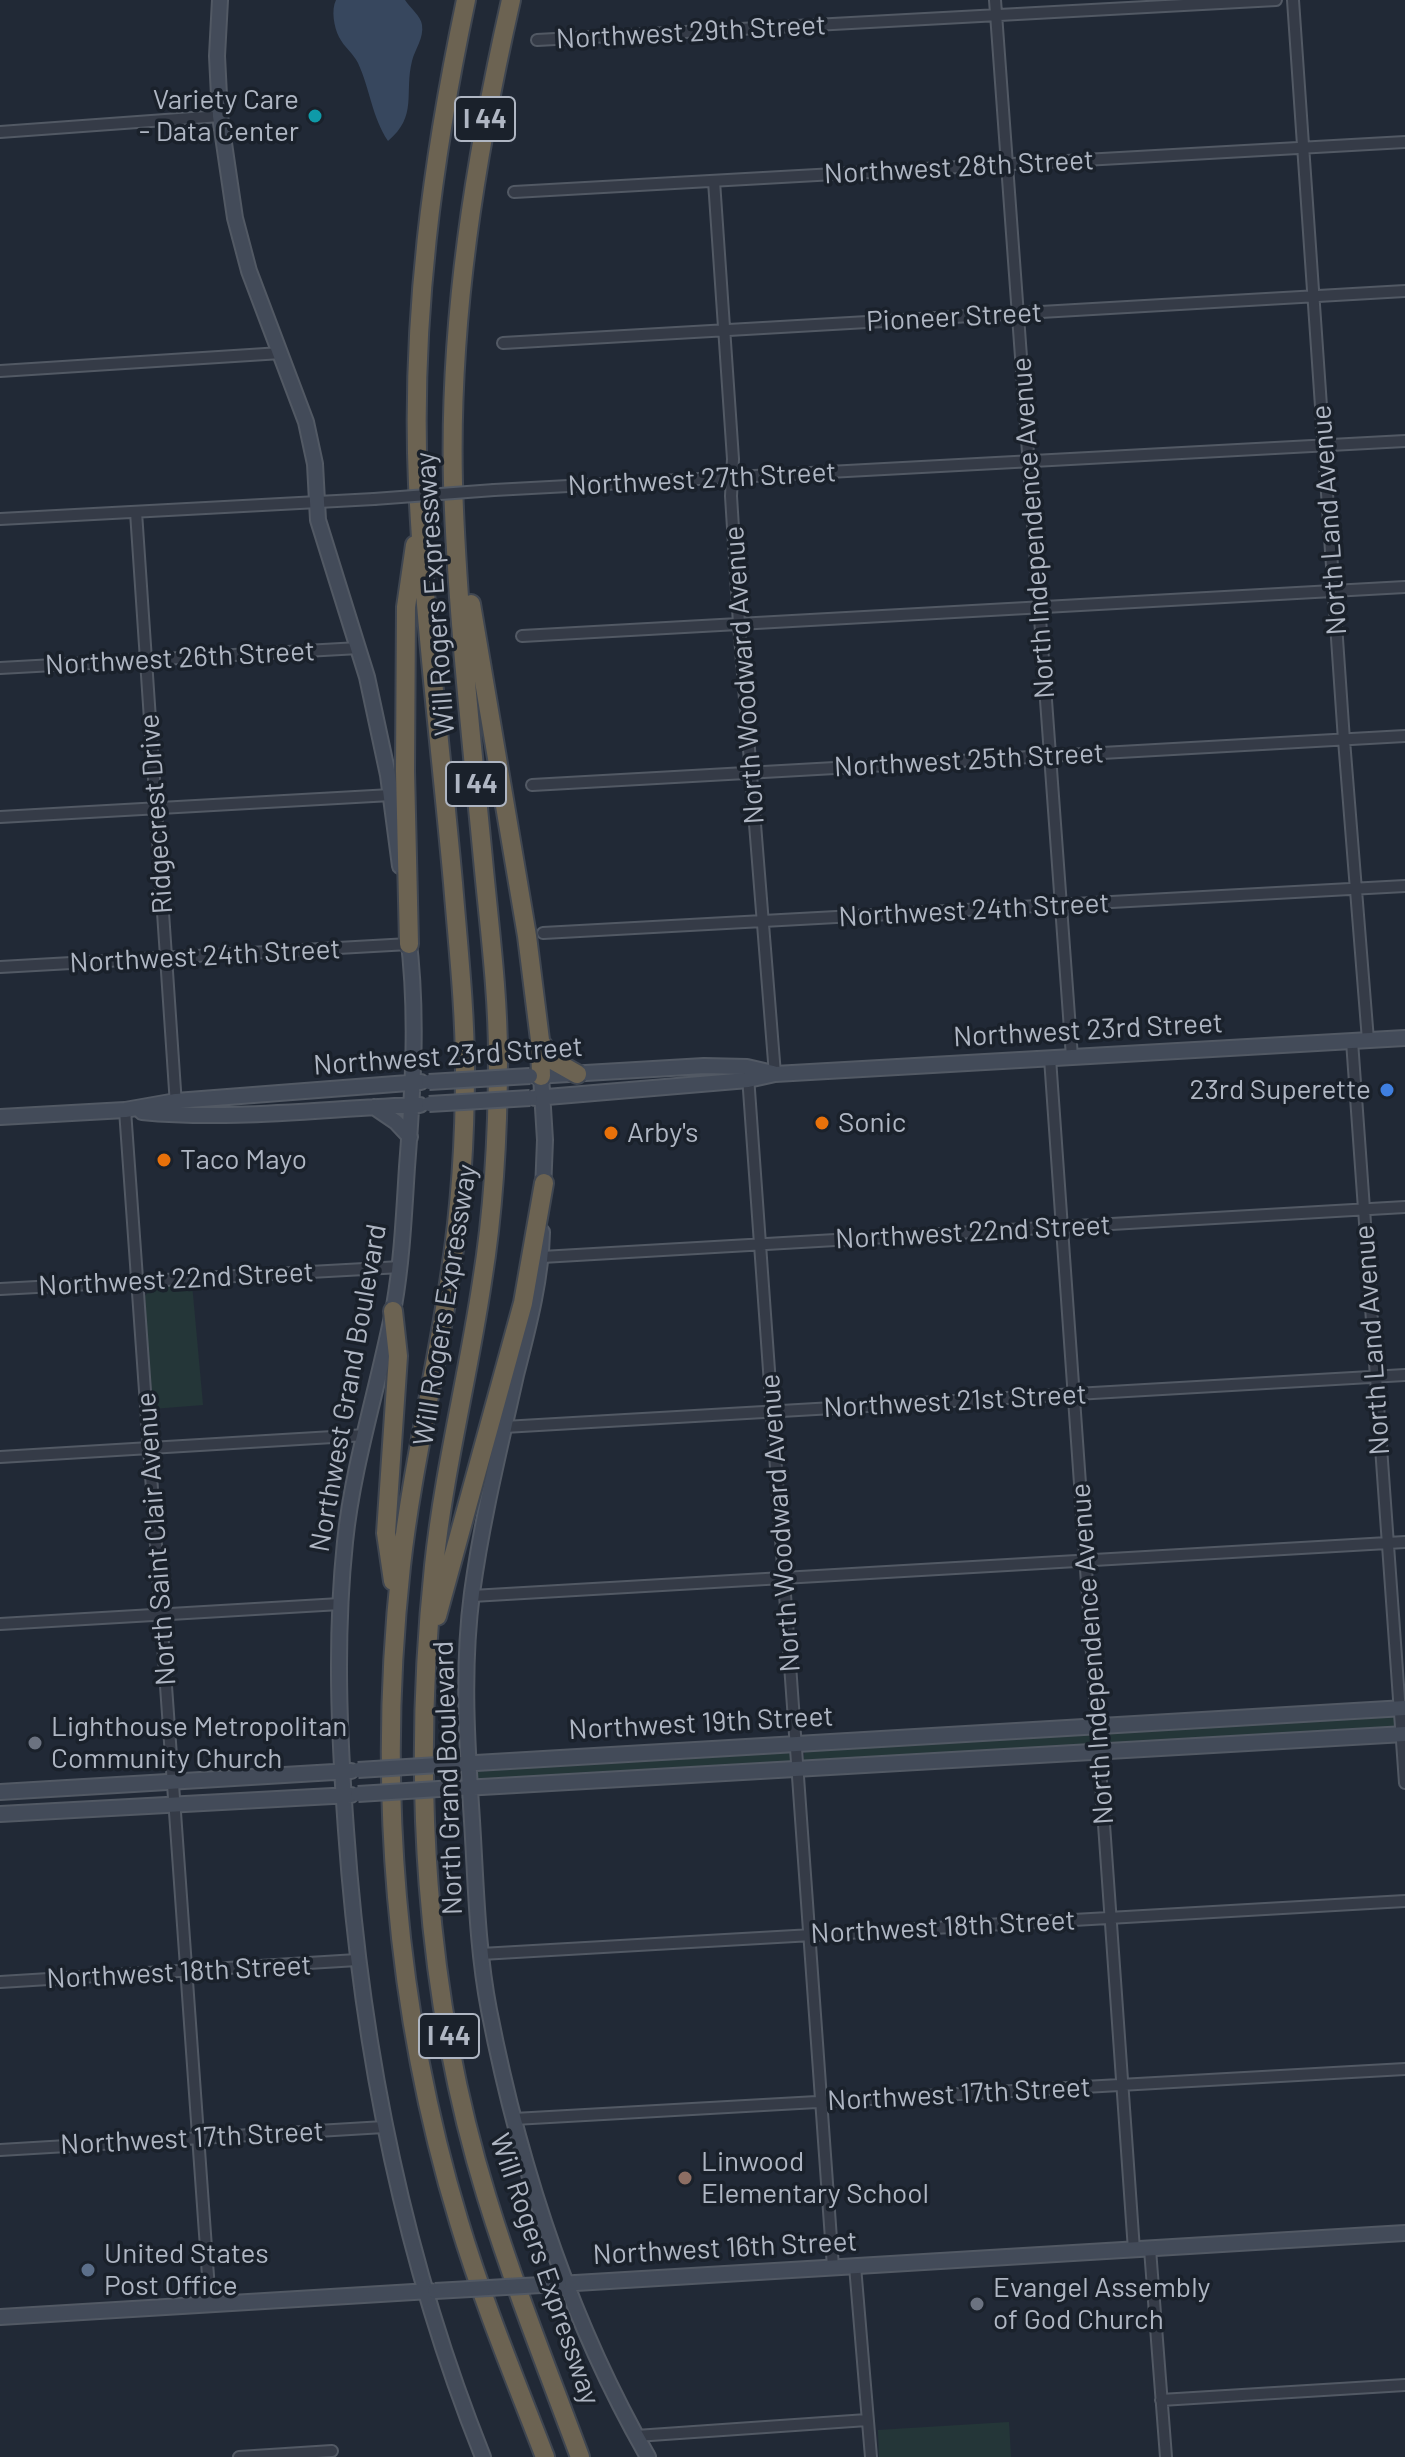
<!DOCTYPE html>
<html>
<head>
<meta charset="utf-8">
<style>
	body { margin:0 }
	canvas { display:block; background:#212936 }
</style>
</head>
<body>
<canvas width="1405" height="2457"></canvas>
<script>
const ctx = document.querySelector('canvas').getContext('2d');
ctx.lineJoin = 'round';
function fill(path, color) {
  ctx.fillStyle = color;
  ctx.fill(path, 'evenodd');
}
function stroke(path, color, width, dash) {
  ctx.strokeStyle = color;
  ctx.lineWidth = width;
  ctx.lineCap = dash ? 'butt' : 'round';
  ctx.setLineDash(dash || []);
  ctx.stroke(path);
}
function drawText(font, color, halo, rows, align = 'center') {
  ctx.font = font + ' Barlow,sans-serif';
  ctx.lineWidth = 7;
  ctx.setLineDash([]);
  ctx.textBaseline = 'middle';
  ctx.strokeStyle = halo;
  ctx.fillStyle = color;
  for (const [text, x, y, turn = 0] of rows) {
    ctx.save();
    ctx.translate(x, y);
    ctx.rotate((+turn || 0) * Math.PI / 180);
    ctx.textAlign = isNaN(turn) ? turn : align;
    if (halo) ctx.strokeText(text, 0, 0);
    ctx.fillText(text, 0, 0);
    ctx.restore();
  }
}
const green = new Path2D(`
	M192,1284L203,1405L152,1409L145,1296L152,1287Z
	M1391,1714L1395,1717V1727L1391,1732L1109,1748L1105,1743V1734L1109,1731Z
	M1089,1732L1093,1736V1746L803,1762L805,1749Z
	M786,1750L791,1754L792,1763L477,1779V1769Z
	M1009,2422L1011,2457H879L878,2430Z`);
const water = new Path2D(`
	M336,0H405C410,8 421,16 422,25C424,38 415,49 412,61C404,93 418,116 388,141C372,117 370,89 358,63C353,53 344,47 339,37C334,27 331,10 336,0Z`);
const street = new Path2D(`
	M995,0L1072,1057
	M1293,0L1344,740L1368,1040
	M537,40L1276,0
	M0,132L220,116
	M714,181L733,459L731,496L739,624L775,1074
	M514,192L1405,142
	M503,343L1405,291
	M0,371L281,353
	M494,490L1405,441
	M136,512L176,1105
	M0,519L374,499
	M522,636L1405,587
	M0,668L359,648
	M532,785L1405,736
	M0,817L391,795
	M543,933L1405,886
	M0,967L409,944
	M1352,1041L1405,1783
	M1050,1058L1134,2250
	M748,1076L833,2267
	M125,1110L210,2304
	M542,1257L1405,1207
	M0,1289L401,1267
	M504,1427L1405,1375
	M0,1457L366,1435
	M472,1596L1405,1542
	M0,1624L340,1604
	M481,1954L1405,1901
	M0,1982L357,1960
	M514,2119L1405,2069
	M0,2150L384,2127
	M1150,2249L1166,2457
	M855,2266L871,2457
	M1161,2400L1405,2385
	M636,2436L867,2420
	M239,2457L332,2451`);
const secondary = new Path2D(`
	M220,0L217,56L220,116L235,218L249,271L306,422L315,464L318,520L367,677L388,775L400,866
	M408,935C418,1012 413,1090 407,1167C404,1214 402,1260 394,1306C379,1385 353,1463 345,1542C335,1638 339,1733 346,1830C361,2045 402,2256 483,2457
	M535,1076L704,1066L747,1067L773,1073
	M541,1076L545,1140L543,1191
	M535,1098L748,1080L775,1074L1405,1038
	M374,1107L396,1122L410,1137
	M142,1112C234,1121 328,1108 420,1105
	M0,1117L125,1110L176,1101L421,1082
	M542,1232C541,1280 528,1328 516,1375C500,1447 482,1519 472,1593C462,1669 467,1745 472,1821C476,1884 477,1948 489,2010C519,2164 570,2321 648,2457
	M459,1764L1405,1708
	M464,1788L1405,1734
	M0,1792L351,1771
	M0,1814L351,1795
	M559,2284L1405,2233
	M0,2317L430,2291`);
const highway = new Path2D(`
	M466,0C432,161 411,319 418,484C424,617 441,750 453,883C458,945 465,1008 465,1070C465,1137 461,1204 451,1270C437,1369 412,1466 401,1566C377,1785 395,2011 459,2222C483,2302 515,2379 545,2457
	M511,0C475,159 449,319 453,483C457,613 472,742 484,870C490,932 498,995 498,1057C498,1133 494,1208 482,1282C468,1377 444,1470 434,1566C412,1776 424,1995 487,2198C514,2286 548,2371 580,2457
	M471,604L527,936L540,1040L541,1076
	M409,944L405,771L406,607L415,545
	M541,1043L554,1061L577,1074
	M393,1581L386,1533L398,1356L393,1311
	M437,1616L523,1303L544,1183`);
const streetBridge = new Path2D(`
	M374,499L494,490`);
const secondaryBridge = new Path2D(`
	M429,1082L530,1076
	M429,1104L530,1098
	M358,1770L455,1764
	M358,1794L455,1788
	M435,2291L559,2284`);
const markers = [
	[315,116,8,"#0f9aa8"],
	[1387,1090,8,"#3f7fe0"],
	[822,1123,8,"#e8710a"],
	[611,1133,8,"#e8710a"],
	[164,1160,8,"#e8710a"],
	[35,1743,8,"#6b7280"],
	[685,2178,8,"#8d6e63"],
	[88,2270,8,"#5c6f8a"],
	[977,2304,8,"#6b7280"]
];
const shields = [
	[485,119,60],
	[476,784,60],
	[449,2036,60]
];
const shieldNames = [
	["I 44",485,119],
	["I 44",476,784],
	["I 44",449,2036]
];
const streetNames = [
	["Northwest 29th Street",691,32,-3],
	["Northwest 28th Street",959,167,-3],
	["Pioneer Street",954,317,-3],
	["Northwest 27th Street",702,479,-3],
	["North Land Avenue",1329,520,-94],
	["North Independence Avenue",1033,528,-94],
	["Will Rogers Expressway",435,594,-94],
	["Northwest 26th Street",180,658,-3],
	["North Woodward Avenue",744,675,-94],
	["Northwest 25th Street",969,760,-3],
	["Ridgecrest Drive",156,814,-94],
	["Northwest 24th Street",974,910,-3],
	["Northwest 24th Street",205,956,-3],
	["Northwest 23rd Street",1088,1030,-3],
	["Northwest 23rd Street",448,1056,-4],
	["Northwest 22nd Street",973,1232,-3],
	["Northwest 22nd Street",176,1279,-3],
	["Will Rogers Expressway",445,1305,-81],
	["North Land Avenue",1372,1340,-94],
	["Northwest Grand Boulevard",348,1388,-80],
	["Northwest 21st Street",955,1401,-3],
	["North Woodward Avenue",780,1523,-94],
	["North Saint Clair Avenue",156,1539,-94],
	["North Independence Avenue",1092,1654,-94],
	["Northwest 19th Street",701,1723,-3],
	["North Grand Boulevard",448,1778,-92],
	["Northwest 18th Street",943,1927,-3],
	["Northwest 18th Street",179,1972,-3],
	["Northwest 17th Street",959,2094,-3],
	["Northwest 17th Street",192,2138,-3],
	["Northwest 16th Street",725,2248,-3],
	["Will Rogers Expressway",545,2269,71]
];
const poiNames = [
	["Variety Care",299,100,"right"],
	["- Data Center",299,132,"right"],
	["23rd Superette",1371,1090,"right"],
	["Sonic",838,1123],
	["Arby's",627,1133],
	["Taco Mayo",180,1160],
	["Lighthouse Metropolitan",51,1727],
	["Community Church",51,1759],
	["Linwood",701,2162],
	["Elementary School",701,2194],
	["United States",104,2254],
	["Post Office",104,2286],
	["Evangel Assembly",993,2288],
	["of God Church",993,2320]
];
fill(green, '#243638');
fill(water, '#37475e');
stroke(street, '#525964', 14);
stroke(secondary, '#525964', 18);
stroke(highway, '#3f4651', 22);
stroke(street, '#353b47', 10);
stroke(secondary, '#434b59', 14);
stroke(highway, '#6c6352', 18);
stroke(streetBridge, '#525964', 14, []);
stroke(secondaryBridge, '#525964', 18, []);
stroke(streetBridge, '#353b47', 10);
stroke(secondaryBridge, '#434b59', 14);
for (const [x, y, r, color] of markers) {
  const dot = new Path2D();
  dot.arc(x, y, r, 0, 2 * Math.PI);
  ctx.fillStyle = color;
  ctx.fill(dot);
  stroke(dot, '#1a212b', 3);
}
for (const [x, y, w] of shields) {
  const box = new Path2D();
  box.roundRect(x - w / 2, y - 22, w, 44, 6);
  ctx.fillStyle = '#1a212b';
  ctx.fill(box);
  stroke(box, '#afb6c3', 2);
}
drawText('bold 26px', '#afb6c3', null, shieldNames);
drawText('28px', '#afb6c3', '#1a212b', streetNames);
drawText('28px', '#afb6c3', '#1a212b', poiNames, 'left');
</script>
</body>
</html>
